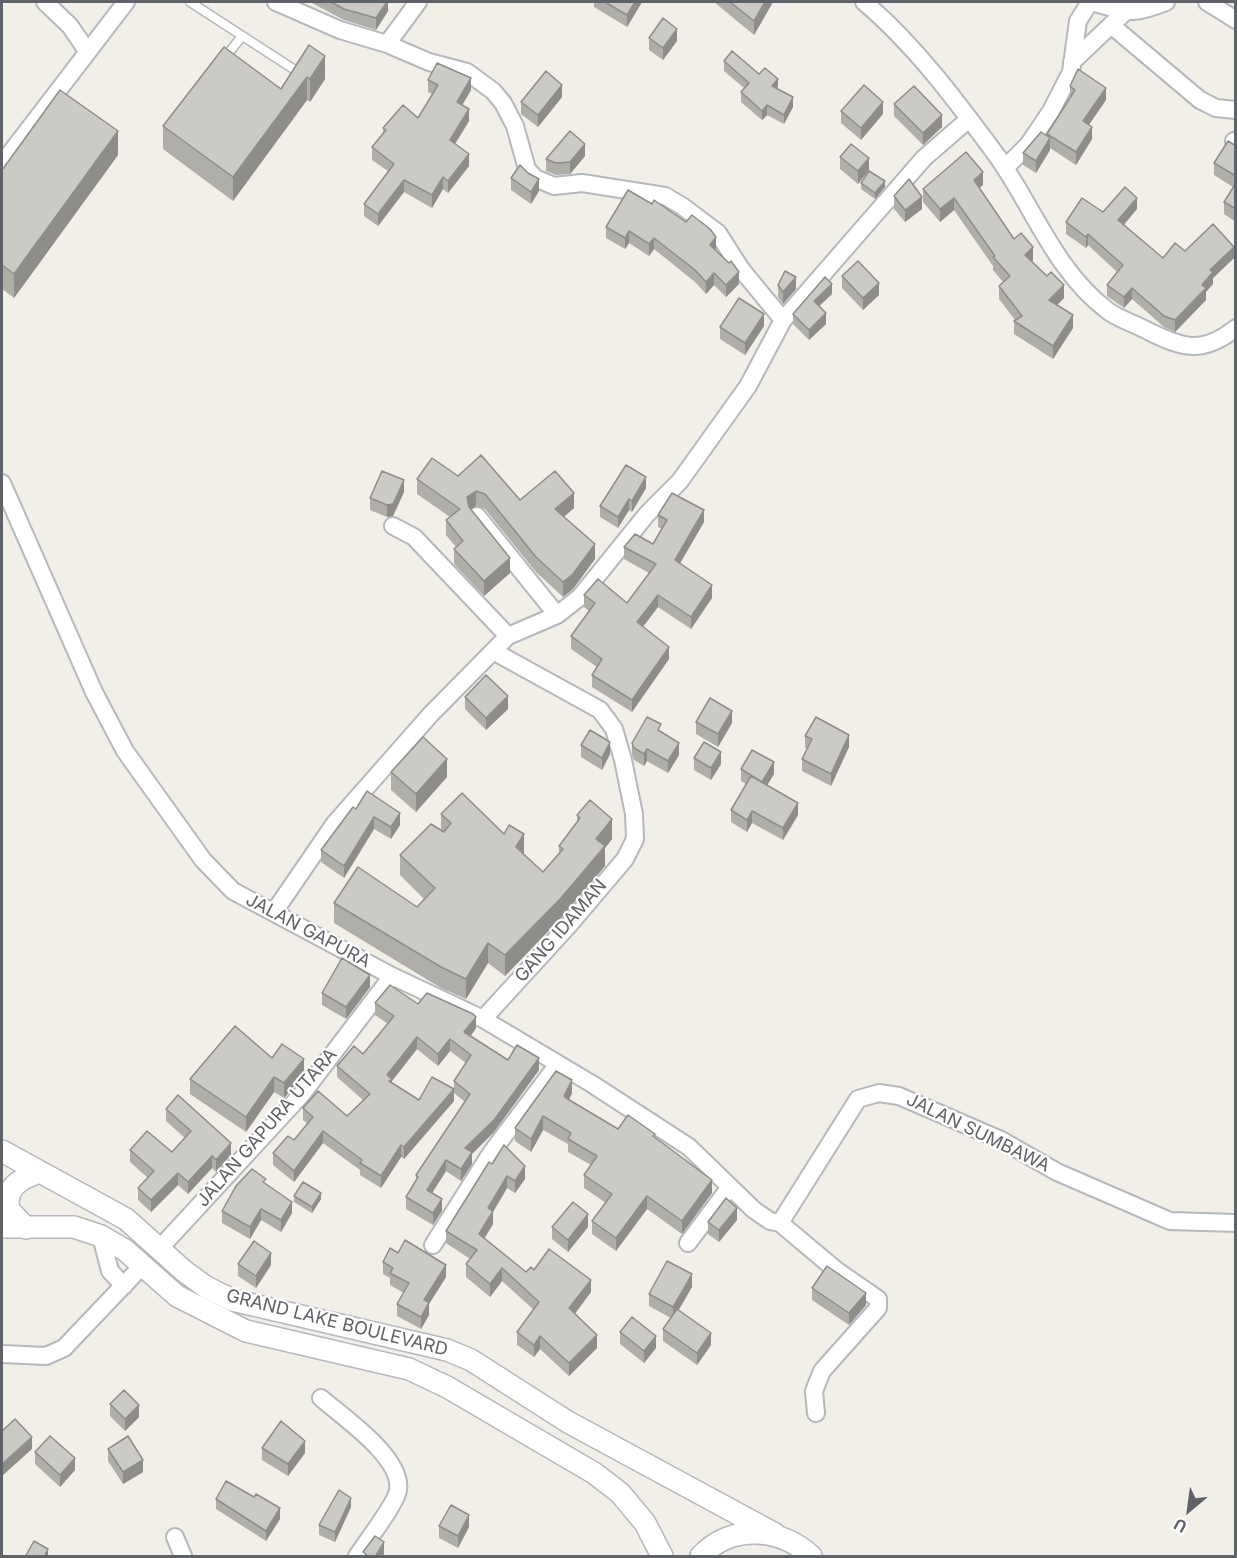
<!DOCTYPE html>
<html>
<head>
<meta charset="utf-8">
<style>
	body { margin:0 }
	#map { position:relative; width:1237px; height:1558px; overflow:hidden; background:#f1efe8; font-family:Inter,sans-serif }
	canvas { display:block }
	.frame { position:absolute; inset:0; border:3px solid #5f6368; pointer-events:none }
	.north { position:absolute; left:1159px; top:1480px; width:60px; height:60px; -webkit-text-stroke:4px #fff; paint-order:stroke; rotate:209deg; font-size:16px; font-weight:700; line-height:24px; text-align:center; color:#5f6368 }
	.north::after { content:''; display:block; margin:auto; width:21px; height:27px; background:#5f6368; clip-path:polygon(50% 0,100% 100%,50% 72%,0 100%) }
</style>
</head>
<body>
<div id="map">
<canvas width="1237" height="1558"></canvas>
<div class="frame"></div>
<div class="north">U</div>
</div>
<script>
const ctx = document.querySelector('canvas').getContext('2d');
ctx.lineJoin = 'round';
function stroke(path, color, width, dash) {
  ctx.strokeStyle = color;
  ctx.lineWidth = width;
  ctx.lineCap = dash ? 'butt' : 'round';
  ctx.setLineDash(dash || []);
  ctx.stroke(path);
}
function fill(path, color) {
  ctx.fillStyle = color;
  ctx.fill(path, 'evenodd');
}
function drawText(font, color, halo, rows, align = 'center') {
  ctx.font = font + ' Inter,sans-serif';
  ctx.lineWidth = 4.5;
  ctx.setLineDash([]);
  ctx.textBaseline = 'middle';
  ctx.strokeStyle = halo;
  ctx.fillStyle = color;
  for (const [text, x, y, turn = 0] of rows) {
    ctx.save();
    ctx.translate(x, y);
    ctx.rotate((+turn || 0) * Math.PI / 180);
    ctx.textAlign = isNaN(turn) ? turn : align;
    if (halo) ctx.strokeText(text, 0, 0);
    ctx.fillText(text, 0, 0);
    ctx.restore();
  }
}
const service = new Path2D(`
	M190,2L298,72
	M224,59L242,36`);
const minor = new Path2D(`
	M45,2L70,26L87,51
	M276,2L340,30L387,44L418,2
	M864,2C915,45 957,102 997,156C1034,208 1055,271 1108,311C1119,319 1135,324 1148,331C1184,349 1203,354 1236,328
	M1090,2C1128,11 1128,17 1166,2
	M1207,2L1236,20
	M1124,13L1111,25L1200,100L1216,108L1236,110
	M387,44L429,62L467,72L493,91L503,103L515,126L527,169L535,178L554,186L582,183L665,196L682,206L718,233L741,269L783,320
	M1072,62L1111,25
	M1234,141L1236,142
	M2,164L126,2
	M1005,168L1028,145L1051,111L1071,72L1078,21L1090,2
	M2,483L94,692L125,751L203,860L233,891L392,976L483,1019L592,1084L689,1147L754,1210L770,1221L780,1223
	M477,516L557,615
	M393,526L414,537L508,636
	M274,912L335,823L431,714L508,636L557,615L580,597L647,514L680,481L748,386L783,320L924,158L969,119
	M483,1019L569,925L625,859L635,839L634,814L623,760L614,729L600,710L493,651
	M780,1223L858,1099L879,1093L899,1096L1001,1140L1057,1172L1170,1221L1236,1223
	M780,1223L836,1270L878,1299V1308L822,1371L814,1391L816,1413
	M101,1236L110,1271L124,1286
	M688,1243L730,1187
	M433,1245L491,1153L558,1064
	M160,1248L302,1094L392,976
	M2,1354L46,1356L64,1348L142,1266
	M321,1398C344,1418 403,1458 398,1490C397,1502 365,1544 357,1556
	M175,1537L183,1556`);
const tertiary = new Path2D(`
	M2,1151L126,1219L184,1271L206,1287L232,1300L447,1350L471,1360L568,1422L775,1534
	M2,1227H74L101,1236L125,1250L177,1296L246,1331L409,1369L447,1387L594,1473L620,1493L645,1523L662,1556
	M26,1228L9,1210C4,1187 21,1178 40,1172
	M701,1556C731,1524 780,1527 811,1556`);
const wall = new Path2D(`
	M310,2H388V11L376,30L344,20Z
	M594,2H642L627,27L594,7Z
	M714,2H773L754,35Z
	M649,38L677,41L663,60L649,50Z
	M309,45L325,79L310,102L307,100L233,201L163,149V126L281,89Z
	M724,61L778,89L793,107L784,124L767,115L762,120L741,102V92L744,88L724,71Z
	M428,80L471,90L462,105L469,121L455,144L469,166L448,193L443,189L432,208L404,192L378,226L364,216V204L388,171L372,160V147L383,134V128L418,118L432,94L428,92Z
	M1070,86L1106,100L1089,125L1092,139L1076,165L1050,148V150L1036,173L1023,165V153L1047,136V134L1070,98Z
	M562,97L538,127L521,114V102Z
	M894,104L942,127L923,145L894,116Z
	M841,111L883,114L861,140L841,123Z
	M1236,146V222L1224,214V202L1233,187L1214,175V163Z
	M118,155L14,298L2,289V170Z
	M585,156L570,174L556,175L546,171V159Z
	M840,157L869,170L858,184L840,169Z
	M511,178L539,191L531,204L511,190Z
	M861,183L885,187L875,199L861,189Z
	M983,185L979,188L1014,239L1033,260L1032,261L1064,298L1057,305L1073,328L1053,359L1014,334V321L1015,320L999,299V286L1003,282L993,270V266L954,210L940,222L923,202V189Z
	M894,196L922,209L905,222L894,209Z
	M1137,209L1124,225L1163,258L1185,251L1234,258L1213,278V284L1206,292V300L1175,332L1164,327L1132,299L1124,308L1107,296V285L1117,272L1088,245L1086,248L1066,234V222L1103,212Z
	M606,227L716,249L715,250L739,284L726,297L714,285L706,294L695,282L654,249L649,256L629,243L625,249L606,238Z
	M842,276L879,295L863,310L842,288Z
	M778,285L796,289L783,304L778,297Z
	M832,294L819,306L826,324L809,340L793,324V314Z
	M764,326L745,355L720,339V327Z
	M458,476L520,500L574,508L564,517L595,559L573,589L563,597L536,572L485,509L476,506L470,510L510,573L484,596L454,564V549L456,547L446,535V520L450,517L417,494V479Z
	M646,488L632,512L629,510L618,528L600,517V506Z
	M404,492L393,516L387,517L370,510V498Z
	M658,515L704,522L680,563L712,598L691,629L658,607L643,627L669,659L632,712L592,687V675L597,667L571,649V636L589,611L584,607V595L627,603L649,573L624,559V547L653,544L662,529L658,527Z
	M465,697L508,709L486,730L465,709Z
	M696,722L732,723L718,747L696,734Z
	M661,732L679,755L668,773L647,761L644,766L634,760L632,755V743Z
	M805,736L849,747L831,786L802,771V759L807,748H805Z
	M581,745L610,754L602,770L581,757Z
	M694,758L721,764L711,780L694,770Z
	M741,769L774,774L767,785L798,815L783,840L752,823L747,832L731,822V810L746,784L741,781Z
	M391,772L447,777L416,812L391,790Z
	M356,809L400,825L391,839L374,829L344,878L321,862V850Z
	M441,814L524,855L543,872L559,853V846L577,822V815L612,839L605,848V866L561,918L505,976L488,963L466,999L441,988L334,923V903L417,907L424,899L400,875V855L441,830Z
	M370,987L346,1019L322,1005V993Z
	M375,1003L418,1004L476,1028L471,1036L508,1060L539,1070L494,1132L472,1154V1164L461,1181L446,1171L432,1193L442,1211L433,1225L406,1209V1197L416,1180V1175L465,1102L454,1093V1081L466,1063L450,1051L438,1066L417,1049L392,1081V1083L419,1100L454,1101L404,1159L401,1157L381,1188L360,1175V1170L323,1143L294,1182L273,1165V1153L294,1140L308,1124L303,1120V1108L347,1116L363,1100L337,1077V1066L363,1054L388,1024L375,1015Z
	M272,1058L304,1074L284,1098L274,1092L246,1132L190,1094V1079Z
	M572,1093L569,1100L618,1129L655,1138L712,1193L682,1234L647,1209L616,1251L592,1234V1221L606,1203L584,1188V1175L591,1165L568,1152V1144L543,1130L531,1152L515,1141V1128Z
	M166,1109L231,1155L216,1172L212,1168L188,1194L178,1185L151,1212L138,1200V1188L148,1178L130,1162V1150L172,1152L185,1138L166,1121Z
	M489,1162L525,1179L515,1193L507,1188L493,1212V1224L485,1238L526,1272L534,1270L591,1292L575,1314L597,1348L569,1376L540,1349L534,1357L517,1345V1332L534,1310L502,1281L490,1297L466,1277V1264L470,1259L446,1243V1231Z
	M266,1184L292,1213L281,1232L261,1220L250,1239L222,1223V1211Z
	M294,1196L321,1199L312,1213L294,1202Z
	M737,1220L719,1242L708,1234V1222Z
	M552,1227H588L568,1252L552,1239Z
	M383,1262L446,1277L429,1304V1315L421,1329L397,1316V1304L404,1293L390,1285V1278L383,1274Z
	M238,1264L271,1265L256,1288L238,1276Z
	M692,1287L678,1310L711,1345L697,1365L663,1341V1329L671,1318L649,1306V1294Z
	M812,1288L866,1305L849,1325L812,1300Z
	M620,1332L656,1348L644,1363L620,1344Z
	M110,1404L139,1417L125,1431L110,1416Z
	M262,1448L305,1453L288,1476L262,1460Z
	M108,1449L143,1472L123,1484L108,1461Z
	M35,1452L75,1470L60,1487L35,1464Z
	M216,1499L280,1519L266,1541L216,1509Z
	M351,1507L335,1542L319,1535V1525Z
	M439,1526L469,1527L458,1548L439,1538Z`);
const shadedWall = new Path2D(`
	M387,2H388V11L376,30V18Z
	M635,2H642L627,27V15Z
	M765,2H773L754,35V21Z
	M677,29V41L663,60V48Z
	M325,56V79L310,102V79Z
	M307,77V100L233,201V177Z
	M471,78V90L457,114V102Z
	M778,79V88L772,86Z
	M562,85V97L538,127V115Z
	M1106,88V100L1083,133V121Z
	M793,97V107L784,124V115Z
	M883,102V114L861,140V128Z
	M767,105V115L762,120V111Z
	M469,109V121L450,152V140Z
	M942,115V127L923,145V133Z
	M1092,127V139L1076,165V152Z
	M118,131V155L14,298V274Z
	M1050,138V150L1036,173V161Z
	M585,144V156L570,174V162Z
	M469,154V166L448,193V181Z
	M869,158V170L858,184V171Z
	M983,172V185L974,193V180Z
	M443,177V189L432,208V195Z
	M539,179V191L531,204V192Z
	M404,180V192L378,226V214Z
	M885,181V187L875,199V193Z
	M922,197V209L905,222V210Z
	M954,198V210L940,222V209Z
	M1137,198V209L1118,231V220Z
	M629,231V243L625,249V238Z
	M1088,234V245L1086,248V237Z
	M716,237V249L710,257V245Z
	M654,238V249L649,256V244Z
	M1033,247V260L1025,267V255Z
	M1234,247V258L1213,278V284L1206,292V300L1175,332V320L1202,285L1210,270Z
	M739,272V284L726,297V285Z
	M714,273V285L706,294V282Z
	M796,277V289L783,304V292Z
	M879,283V295L863,310V298Z
	M832,284V294L814,311V301Z
	M1064,285V298L1049,313V300Z
	M1132,288V299L1124,308V297Z
	M826,313V324L809,340V330Z
	M764,314V326L745,355V343Z
	M1073,315V328L1053,359V346Z
	M646,477V488L632,512V501Z
	M404,480V492L393,516L387,517V505Z
	M476,491V506L467,512V497Z
	M574,493V508L555,524V509Z
	M629,499V510L618,528V517Z
	M704,510V522L675,572V560Z
	M595,544V559L573,589L563,597V582Z
	M510,558V573L484,596V581Z
	M712,585V598L691,629V617Z
	M658,595V607L637,634V622Z
	M669,647V659L632,712V700Z
	M508,696V709L486,730V718Z
	M732,711V723L718,747V734Z
	M849,735V747L831,786V774Z
	M610,742V754L602,770V758Z
	M679,743V755L668,773V761Z
	M647,749V761L644,766V754Z
	M721,752V764L711,780V768Z
	M447,759V777L416,812V794Z
	M774,762V774L762,794V782Z
	M798,803V815L783,840V828Z
	M752,811V823L747,832V820Z
	M400,813V825L391,839V827Z
	M374,817V829L344,878V866Z
	M612,819V839L605,848V866L561,918L505,976V955L596,839Z
	M524,834V854L516,847Z
	M488,943V963L466,999V979Z
	M370,975V987L346,1019V1007Z
	M476,1017V1028L464,1044V1032Z
	M417,1037V1049L392,1081V1090L387,1075Z
	M450,1039V1051L438,1066V1054Z
	M539,1058V1070L494,1132L472,1154V1164L461,1181V1169L465,1148Z
	M304,1059V1074L284,1098V1083Z
	M274,1077V1092L246,1132V1117Z
	M572,1080V1093L564,1109V1096Z
	M454,1089V1101L404,1159V1147Z
	M543,1116V1130L531,1152V1139Z
	M323,1131V1143L294,1182V1171Z
	M231,1143V1155L216,1172V1160Z
	M401,1145V1157L381,1188V1176Z
	M212,1156V1168L188,1194V1182Z
	M446,1160V1171L427,1201V1190Z
	M525,1166V1179L515,1193V1181Z
	M178,1173V1185L151,1212V1200Z
	M507,1176V1188L493,1212V1224L479,1246V1234L488,1208Z
	M712,1180V1193L682,1234V1221Z
	M321,1193V1199L312,1213V1207Z
	M647,1196V1209L616,1251V1238Z
	M442,1199V1211L433,1225V1213Z
	M292,1202V1213L281,1232V1220Z
	M737,1208V1220L719,1242V1230Z
	M261,1209V1220L250,1239V1227Z
	M588,1214V1227L568,1252V1240Z
	M271,1253V1265L256,1288V1276Z
	M446,1265V1277L429,1304V1315L421,1329V1317L424,1300Z
	M502,1268V1281L490,1297V1284Z
	M692,1274V1287L673,1320V1307Z
	M591,1280V1292L569,1321V1308Z
	M866,1293V1305L849,1325V1313Z
	M711,1333V1345L697,1365V1353Z
	M597,1335V1348L569,1376V1363Z
	M540,1336V1349L534,1357V1345Z
	M656,1336V1348L644,1363V1351Z
	M139,1405V1417L125,1431V1419Z
	M32,1437V1449L2,1476V1464Z
	M305,1441V1453L288,1476V1464Z
	M75,1458V1470L60,1487V1475Z
	M143,1460V1472L123,1484V1472Z
	M351,1498V1507L335,1542V1532Z
	M280,1508V1519L266,1541V1531Z
	M469,1515V1527L458,1548V1536Z
	M384,1542V1554L383,1557H375Z
	M48,1549V1557H44Z`);
const building = new Path2D(`
	M331,2H387L376,18L344,9Z
	M605,2H635L627,15Z
	M730,2H765L754,21Z
	M663,18L677,29L663,48L649,38Z
	M309,45L325,56L310,79L307,77L233,177L163,126L224,47L281,89Z
	M732,51L759,74L765,68L778,79L772,86L793,97L784,115L767,105L762,111L741,92L749,83L724,61Z
	M437,63L471,78L457,102L469,109L450,140L469,154L448,181L443,177L432,195L404,180L378,214L364,204L394,164L372,147L386,130L383,128L403,105L418,118L438,85L428,80Z
	M1078,69L1106,88L1083,121L1092,127L1076,152L1047,134L1075,90L1070,86Z
	M546,71L562,85L538,115L521,102Z
	M864,85L883,102L861,128L841,111Z
	M914,86L942,115L923,133L894,104Z
	M60,90L118,131L14,274L2,265V170Z
	M570,131L585,144L570,162L556,163L546,159Z
	M1041,132L1050,138L1036,161L1023,153Z
	M1228,141L1236,146V176L1214,163Z
	M851,144L869,158L858,171L840,157Z
	M966,152L983,172L974,180L1014,239L1021,233L1033,247L1025,255L1047,276L1051,272L1064,285L1049,300L1073,315L1053,346L1014,321L1022,316L999,286L1010,276L993,257L995,256L954,198L940,209L923,189Z
	M520,165L528,173L539,179L531,192L511,178Z
	M869,171L885,181L875,193L861,183Z
	M909,179L922,197L905,210L894,196Z
	M1236,183V209L1224,202Z
	M1125,187L1137,198L1118,220L1163,258L1175,243L1185,251L1213,224L1234,247L1210,270L1213,272L1202,285L1206,288L1175,320L1164,316L1132,288L1124,297L1107,285L1123,265L1088,234L1086,237L1066,222L1082,198L1103,212Z
	M628,190L652,204L654,200L686,222L692,215L710,229L716,237L710,245L729,263L731,261L739,272L726,285L714,273L706,282L695,270L654,238L649,244L629,231L625,238L606,227Z
	M858,261L879,283L863,298L842,276Z
	M785,271L796,277L783,292L778,285Z
	M825,277L832,284L814,301L826,313L809,330L793,314Z
	M739,298L764,314L745,343L720,327Z
	M481,455L520,500L555,471L574,493L555,509L595,544L573,574L563,582L536,557L485,494L476,491L467,497L469,507L510,558L484,581L454,549L463,541L446,520L460,509L417,479L432,458L458,476Z
	M626,465L646,477L632,501L629,499L618,517L600,506Z
	M382,471L404,480L393,504L387,505L370,498Z
	M672,493L704,510L675,560L712,585L691,617L658,595L637,622L669,647L632,700L592,675L602,659L571,636L595,603L584,595L598,579L627,603L656,564L624,547L635,534L653,544L667,520L658,515Z
	M486,675L508,696L486,718L465,697Z
	M710,698L732,711L718,734L696,722Z
	M647,717L661,724L658,730L679,743L668,761L647,749L644,754L634,748L632,743Z
	M816,717L849,735L831,774L802,759L812,739L805,736Z
	M590,730L610,742L602,758L581,745Z
	M423,737L447,759L416,794L391,772Z
	M704,742L721,752L711,768L694,758Z
	M752,750L774,762L762,782L741,769Z
	M751,776L798,803L783,828L752,811L747,820L731,810Z
	M367,791L400,813L391,827L374,817L344,866L321,850L353,807L356,809Z
	M462,793L504,834L509,825L524,834L516,847L543,872L563,849L559,846L580,818L577,815L590,800L612,819L596,839L605,846L561,898L505,955L488,943L466,979L441,967L334,903L358,867L417,907L435,888L400,855L431,824L444,832L451,823L441,814Z
	M342,958L370,975L346,1007L322,993Z
	M390,985L418,1004L427,993L473,1014L476,1017L464,1032L508,1060L517,1045L539,1058L494,1120L465,1148L472,1152L461,1169L446,1160L427,1190L442,1199L433,1213L406,1197L418,1177L416,1175L470,1094L454,1081L471,1055L450,1039L438,1054L417,1037L387,1075L392,1079L389,1081L419,1100L432,1077L454,1089L404,1147L401,1145L381,1176L360,1163L362,1160L323,1131L294,1171L273,1153L288,1136L294,1140L313,1117L303,1108L318,1091L347,1116L370,1094L337,1066L354,1046L363,1054L394,1016L375,1003Z
	M235,1026L272,1058L282,1044L304,1059L284,1083L274,1077L246,1117L190,1079Z
	M556,1071L572,1080L564,1096L566,1098L618,1129L628,1115L655,1134L653,1136L712,1180L682,1221L647,1196L616,1238L592,1221L612,1194L584,1175L597,1156L568,1139L571,1133L543,1116L531,1139L515,1128Z
	M178,1095L231,1143L216,1160L212,1156L188,1182L178,1173L151,1200L138,1188L154,1171L130,1150L147,1131L172,1152L191,1131L166,1109Z
	M504,1145L525,1166L515,1181L507,1176L488,1208L493,1211L479,1234L526,1272L531,1267L534,1270L549,1249L591,1280L569,1308L597,1335L569,1363L540,1336L534,1345L517,1332L539,1302L502,1268L490,1284L466,1264L477,1250L446,1231L489,1162L492,1164Z
	M252,1169L266,1179L263,1182L292,1202L281,1220L261,1209L250,1227L222,1211L236,1186Z
	M303,1182L321,1193L312,1207L294,1196Z
	M726,1198L737,1208L719,1230L708,1222Z
	M573,1202L588,1214L568,1240L552,1227Z
	M405,1240L446,1265L424,1300L429,1302L421,1317L397,1304L409,1283L390,1273L393,1268L383,1262L390,1248L398,1253Z
	M254,1241L271,1253L256,1276L238,1264Z
	M667,1261L692,1274L673,1307L649,1294Z
	M827,1266L866,1293L849,1313L812,1288Z
	M677,1309L711,1333L697,1353L663,1329Z
	M632,1317L656,1336L644,1351L620,1332Z
	M124,1390L139,1405L125,1419L110,1404Z
	M15,1419L32,1437L2,1464V1431Z
	M281,1421L305,1441L288,1464L262,1448Z
	M50,1436L75,1458L60,1475L35,1452Z
	M128,1436L143,1460L123,1472L108,1449Z
	M226,1481L254,1497L256,1494L280,1508L266,1531L216,1499Z
	M339,1490L351,1498L335,1532L319,1525Z
	M451,1505L469,1515L458,1536L439,1526Z
	M375,1536L384,1542L375,1557H369L363,1552Z
	M34,1541L48,1549L44,1557H25Z`);
const streetNames = [
	["JALAN GAPURA",308,931,28],
	["GANG IDAMAN",561,931,-49],
	["JALAN GAPURA UTARA",267,1128,-49],
	["JALAN SUMBAWA",978,1133,26],
	["GRAND LAKE BOULEVARD",337,1323,14]
];
stroke(service, '#b5b8bc', 11);
stroke(minor, '#b5b8bc', 20);
stroke(tertiary, '#b5b8bc', 24);
stroke(service, '#fff', 8);
stroke(minor, '#fff', 16);
stroke(tertiary, '#fff', 21);
fill(wall, '#afaea9');
fill(shadedWall, '#8f8d8a');
fill(building, '#cccac5');
stroke(building, '#8f8d8a', 1.5);
drawText('18px', '#5f6368', '#fff', streetNames);
</script>
</body>
</html>
